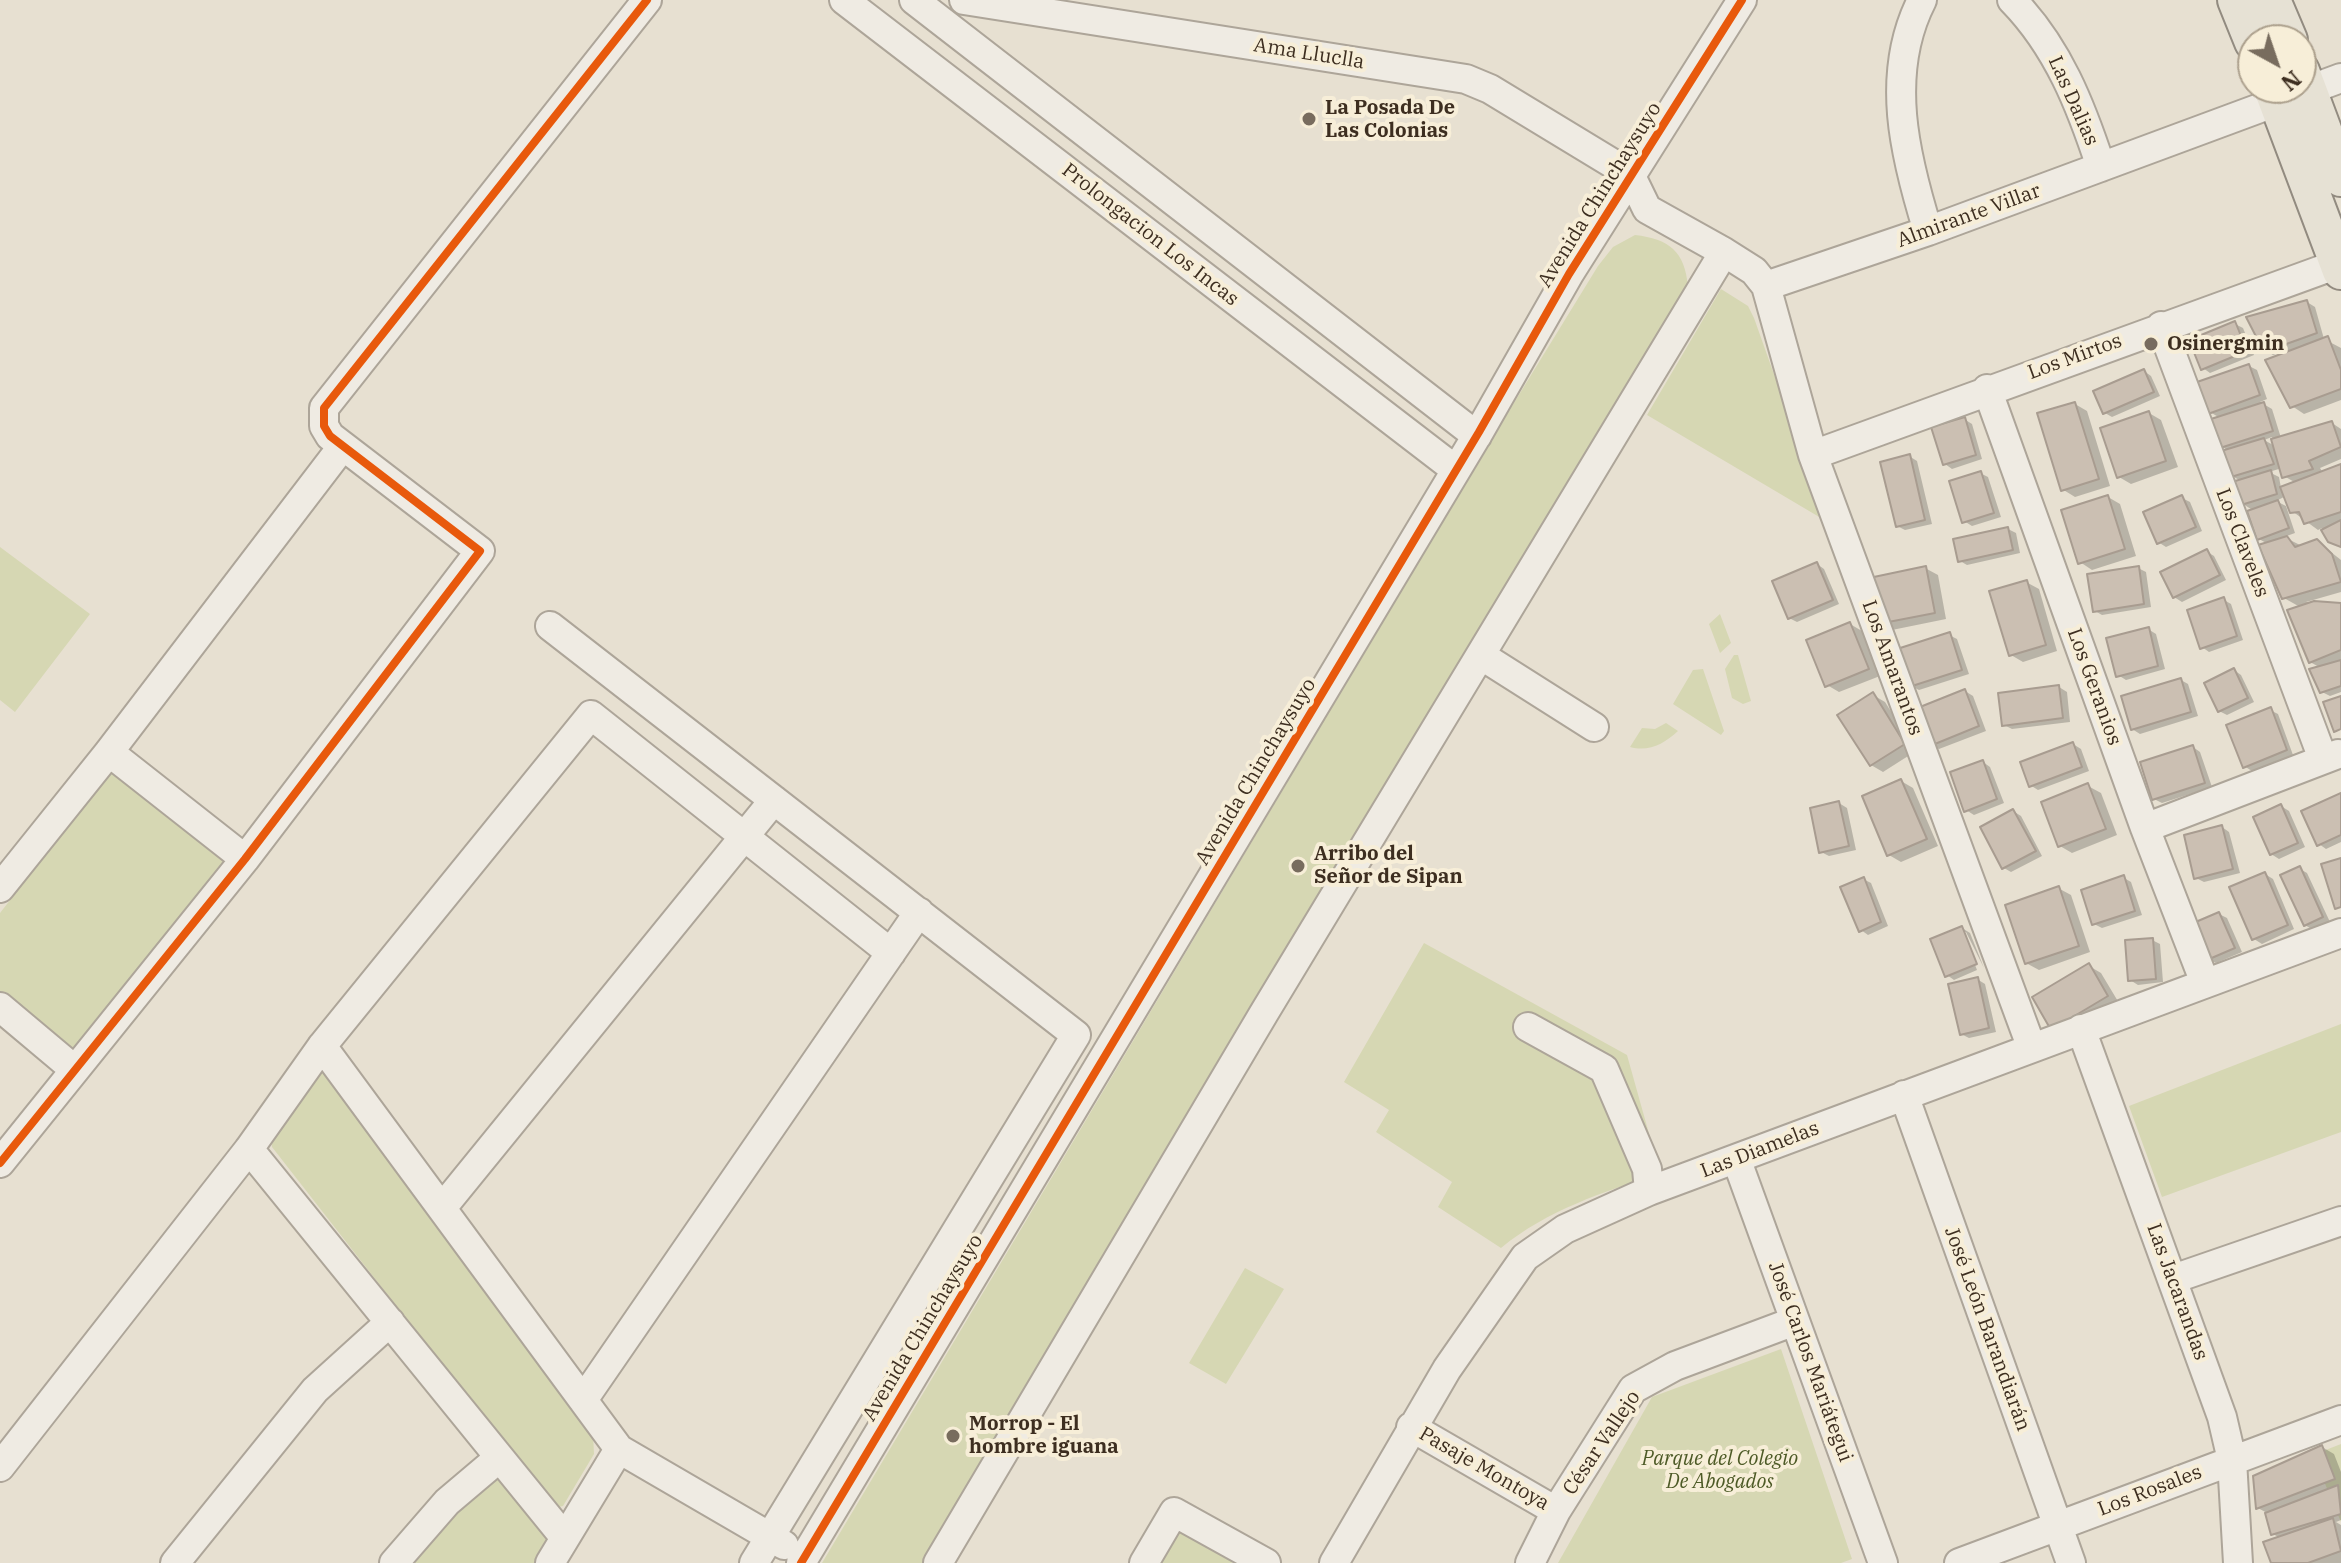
<!DOCTYPE html>
<html>
<head>
<meta charset="utf-8">
<style>
	body { margin:0 }
	#map { position:relative; width:2341px; height:1563px; overflow:hidden; background:#e7e0d1; font-family:"IBM Plex Serif",serif }
	canvas { display:block }
	.north { position:absolute; left:2237px; top:24px; width:80px; height:80px; box-sizing:border-box; background:#f7eed8; border:2px solid #ada18e; border-radius:50%; rotate:140deg; font-size:22px; font-weight:700; line-height:32px; text-align:center; color:#3d2e20 }
	.north::after { content:''; display:block; margin:auto; width:28px; height:36px; background:#786c5e; clip-path:polygon(50% 0,100% 100%,50% 72%,0 100%) }
</style>
</head>
<body>
<div id="map">
<canvas width="2341" height="1563"></canvas>
<div class="north">N</div>
</div>
<script>
const ctx = document.querySelector('canvas').getContext('2d');
ctx.lineJoin = 'round';
function fill(path, color) {
  ctx.fillStyle = color;
  ctx.fill(path, 'evenodd');
}
function stroke(path, color, width, dash) {
  ctx.strokeStyle = color;
  ctx.lineWidth = width;
  ctx.lineCap = dash ? 'butt' : 'round';
  ctx.setLineDash(dash || []);
  ctx.stroke(path);
}
function drawText(font, color, halo, rows, align = 'center') {
  ctx.font = font + ' "IBM Plex Serif",serif';
  ctx.lineWidth = 8;
  ctx.setLineDash([]);
  ctx.textBaseline = 'middle';
  ctx.strokeStyle = halo;
  ctx.fillStyle = color;
  for (const [text, x, y, turn = 0] of rows) {
    ctx.save();
    ctx.translate(x, y);
    ctx.rotate((+turn || 0) * Math.PI / 180);
    ctx.textAlign = isNaN(turn) ? turn : align;
    if (halo) ctx.strokeText(text, 0, 0);
    ctx.fillText(text, 0, 0);
    ctx.restore();
  }
}
const green = new Path2D(`
	M1635,235C1669,239 1685,251 1688,287L922,1563H822L1493,437L1598,266L1613,247Z
	M1721,289L1748,306L1754,318L1826,521L1647,415Z
	M0,547L90,614L15,712L0,700Z
	M1720,614L1731,643L1720,653L1709,624Z
	M1734,655H1738L1751,701L1743,704L1732,698L1725,669Z
	M1703,669L1724,731L1721,735L1673,704L1693,670Z
	M1666,723L1678,731C1664,744 1649,752 1630,747L1642,728L1655,729Z
	M113,768L226,860L75,1054L0,996V913Z
	M1424,943L1627,1055L1660,1173C1604,1192 1547,1210 1501,1248L1438,1207L1452,1182L1376,1132L1389,1110L1344,1082Z
	M2341,1024V1132L2162,1197L2129,1106Z
	M329,1066L593,1434L594,1454L563,1506L554,1508L272,1147L271,1137L312,1070Z
	M1245,1268L1284,1289L1226,1384L1189,1363Z
	M1781,1349L1852,1559L1841,1563H1558L1652,1397Z
	M2341,1444V1522L2313,1455Z
	M503,1478L550,1538L535,1563H403L485,1480Z
	M1179,1529L1231,1560L1232,1563H1159Z`);
const shadow = new Path2D(`
	M2307,302L2315,307L2324,339L2341,348V400L2304,414L2292,406L2284,351L2273,355L2265,350Z
	M2235,324L2243,328L2254,355L2210,373L2203,368Z
	M2249,366L2257,370L2267,399L2260,402L2272,409L2281,438L2332,423L2341,429V459L2320,468L2323,473L2341,466V547L2329,541L2322,528L2318,530L2292,511L2286,496L2276,501L2286,506L2295,533L2284,537L2300,545L2317,541L2341,560V592L2306,602L2341,605V692L2330,696L2322,692L2321,668L2310,662L2300,607L2284,598L2268,544L2259,539L2254,511L2243,504L2241,481L2232,476L2229,451L2221,446L2220,418L2210,412ZM2272,437L2275,446L2264,440ZM2282,468L2284,476L2296,483L2281,488L2279,477L2269,472Z
	M2144,371L2151,376L2160,396L2112,417L2105,413Z
	M2075,404L2087,411L2110,486L2075,497L2062,489Z
	M2149,413L2161,420L2178,467L2131,484L2119,477Z
	M1964,419L1972,424L1982,459L1952,469L1945,464Z
	M1909,456L1917,461L1932,524L1905,530L1897,526Z
	M1980,473L1988,477L2001,517L1972,526L1964,521Z
	M2108,497L2120,504L2136,556L2092,570L2080,562Z
	M2182,498L2190,502L2202,531L2166,547L2158,542Z
	M2008,529L2016,533L2020,553L1967,565L1960,561Z
	M2206,551L2214,556L2226,580L2182,602L2174,597Z
	M1817,564L1824,569L1839,604L1797,622L1789,618Z
	M1925,568L1938,575L1946,619L1892,630L1880,623Z
	M2138,568L2146,572L2151,607L2102,615L2095,611Z
	M2026,582L2039,589L2057,651L2023,662L2011,655Z
	M2224,600L2231,604L2243,640L2209,652L2202,647Z
	M1850,624L1862,631L1880,676L1839,692L1827,685Z
	M2148,629L2156,634L2165,669L2126,680L2118,675Z
	M1949,635L1957,639L1969,674L1919,690L1911,686Z
	M2234,670L2241,675L2254,702L2227,715L2219,711Z
	M2181,680L2188,684L2198,716L2140,734L2132,729Z
	M2059,687L2067,692L2070,722L2012,729L2004,725Z
	M1965,691L1973,696L1986,731L1939,749L1931,745Z
	M1873,695L1885,702L1916,751L1883,772L1871,765Z
	M2270,710L2278,714L2293,755L2252,771L2244,766Z
	M2073,744L2081,749L2089,771L2038,790L2030,785Z
	M2193,747L2200,752L2212,787L2162,803L2154,799Z
	M1983,762L1990,767L2004,803L1974,815L1966,810Z
	M1901,781L1913,788L1938,846L1901,862L1889,855Z
	M2088,786L2101,793L2117,835L2072,853L2060,846Z
	M2341,795V842L2326,849L2319,844Z
	M1839,803L1847,808L1856,850L1829,856L1821,852Z
	M2281,806L2289,811L2305,847L2279,859L2271,854Z
	M2013,811L2021,816L2042,856L2011,872L2004,868Z
	M2222,827L2229,832L2240,873L2204,882L2196,878Z
	M2300,869L2307,873L2330,922L2313,930L2305,925Z
	M2265,874L2273,879L2294,929L2262,944L2254,939Z
	M2124,878L2131,882L2142,915L2102,928L2094,924Z
	M1863,879L1871,883L1888,926L1868,935L1861,930Z
	M2058,888L2071,895L2090,952L2039,970L2026,963Z
	M2219,914L2227,918L2242,952L2216,963L2208,959Z
	M1962,928L1970,933L1984,968L1966,932H1962L1977,970L1954,980L1947,975Z
	M2152,940L2160,944L2163,982L2138,985L2130,980Z
	M2089,966L2101,973L2119,1003L2065,1036L2035,998Z
	M1977,979L1985,984L1996,1032L1969,1038L1961,1034Z
	M2322,1447L2334,1454L2341,1472V1520L2336,1522L2341,1525V1563H2273L2280,1538L2273,1534L2267,1513L2258,1508Z`);
const building = new Path2D(`
	M2307,300L2317,333L2264,352L2246,317Z
	M2235,321L2247,351L2201,370L2189,340Z
	M2328,336L2341,370V389L2290,408L2265,360Z
	M2249,364L2260,395L2208,414L2197,382Z
	M2144,369L2154,392L2103,414L2093,391Z
	M2075,402L2099,479L2061,491L2037,413Z
	M2264,402L2273,431L2220,448L2211,419Z
	M2149,411L2166,461L2117,478L2100,428Z
	M1965,417L1976,455L1943,465L1931,427Z
	M2332,421L2341,447L2309,461L2313,469L2282,478L2271,439Z
	M2264,438L2274,464L2231,477L2221,451Z
	M1910,454L1925,520L1896,527L1880,462Z
	M2341,464V512L2304,524L2299,512L2290,513L2280,487Z
	M2271,470L2277,494L2241,505L2232,482Z
	M1981,471L1994,513L1962,523L1949,481Z
	M2108,495L2125,549L2078,564L2061,510Z
	M2182,495L2196,527L2157,544L2143,512Z
	M2278,500L2289,528L2257,540L2247,511Z
	M2341,520V547L2328,542L2321,530Z
	M2008,527L2013,550L1958,562L1953,539Z
	M2287,536L2295,547L2317,539L2332,554L2341,582L2282,599L2258,545Z
	M2207,549L2220,575L2173,598L2160,572Z
	M1817,562L1833,600L1788,619L1772,581Z
	M1926,566L1935,613L1878,624L1869,578Z
	M2139,566L2144,604L2093,612L2087,574Z
	M2027,580L2046,645L2009,656L1989,591Z
	M2224,597L2237,636L2200,649L2187,610Z
	M2314,601L2341,603V650L2309,663L2287,610Z
	M1850,622L1869,669L1825,687L1806,640Z
	M2149,627L2158,666L2116,677L2106,638Z
	M1950,632L1962,670L1909,687L1897,649Z
	M2341,660V686L2320,693L2309,669Z
	M2234,668L2248,698L2218,712L2204,683Z
	M2181,678L2191,712L2131,730L2121,696Z
	M2059,685L2063,718L2002,726L1998,693Z
	M1965,689L1979,726L1930,746L1915,709Z
	M1873,692L1905,744L1870,766L1837,715Z
	M2341,696V729L2334,732L2323,702Z
	M2271,707L2287,750L2243,768L2226,725Z
	M2073,742L2082,767L2029,787L2020,762Z
	M2193,745L2205,783L2152,800L2140,762Z
	M1983,760L1997,799L1964,812L1950,772Z
	M1901,779L1927,839L1887,856L1862,796Z
	M2088,783L2106,829L2058,847L2041,802Z
	M2341,793V835L2317,846L2301,811Z
	M1839,801L1849,846L1819,853L1810,808Z
	M2281,804L2298,843L2270,855L2253,817Z
	M2013,809L2036,851L2002,869L1980,827Z
	M2222,825L2233,869L2194,879L2184,835Z
	M2341,858V907L2335,909L2321,864Z
	M2300,866L2323,917L2304,926L2280,875Z
	M2265,872L2288,925L2252,940L2229,887Z
	M2124,875L2135,911L2092,925L2081,890Z
	M1864,877L1881,922L1859,932L1840,887Z
	M2059,886L2079,946L2025,964L2005,905Z
	M2219,912L2235,948L2207,960L2191,924Z
	M1962,926L1977,964L1945,977L1930,939Z
	M2153,938L2156,979L2128,981L2125,940Z
	M2089,963L2108,996L2051,1030L2032,997Z
	M1978,977L1989,1028L1960,1035L1948,984Z
	M2322,1445L2335,1479L2256,1509L2253,1476Z
	M2338,1485L2341,1514L2271,1535L2265,1513Z
	M2333,1518L2341,1551L2308,1563H2271L2263,1542Z`);
const minor = new Path2D(`
	M844,0L1456,470
	M914,0L1477,436
	M964,0L1466,79L1490,89L1630,174L1647,209L1724,252L1754,271L1766,286L1928,231L2341,78
	M1922,0C1884,74 1905,157 1928,231
	M2012,0C2058,47 2081,106 2101,167
	M1766,286L1813,455L2031,1046
	M2161,326L2323,759
	M1987,389L2145,828L2205,983
	M1813,455L2338,264
	M550,626L1076,1035L754,1563
	M1482,656L1594,727
	M109,752L245,859
	M2145,828L2338,754
	M0,888L109,752L342,447
	M0,1007L75,1070
	M1528,1027L1604,1069L1647,1169L1649,1191
	M2081,1029L2222,1417L2232,1460L2238,1563
	M322,1046L619,1449L550,1563
	M1904,1095L2071,1563
	M249,1149L565,1538
	M1737,1161L1883,1563
	M0,1163L245,859L480,551L330,436L324,426V408L647,0
	M442,1208L774,800
	M2173,1279L2341,1221
	M583,1400L919,912
	M1411,1427L1556,1511
	M619,1449L784,1545
	M0,1467L249,1149L322,1046L591,715L891,953
	M175,1563L315,1390L390,1322
	M394,1563L447,1502L499,1458
	M801,1563L1479,432L1569,274L1742,0
	M938,1563L1264,1013L1724,252
	M1144,1563L1174,1512L1266,1563
	M1334,1563L1447,1369L1525,1257L1565,1229L1649,1191L2341,933
	M1530,1563L1556,1511L1633,1389L1675,1366L1795,1321
	M1959,1563L2341,1420`);
const major = new Path2D(`
	M2236,0L2253,42
	M2272,0L2289,40
	M2301,71L2341,178
	M2272,88L2341,271`);
const cycleway = new Path2D(`
	M0,1163L245,859L480,551L330,436L324,426V408L647,0
	M801,1563L1479,432L1569,274L1742,0`);
const markers = [
	[1309,119,8,"#786c5e"],
	[2151,344,8,"#786c5e"],
	[1298,866,8,"#786c5e"],
	[953,1436,8,"#786c5e"]
];
const streetNames = [
	["Ama Lluclla",1309,54,9],
	["Las Dalias",2073,101,66],
	["Avenida Chinchaysuyo",1600,195,-58],
	["Almirante Villar",1969,216,-20],
	["Prolongacion Los Incas",1150,235,38],
	["Los Mirtos",2075,357,-20],
	["Los Claveles",2242,543,69],
	["Los Amarantos",1892,668,70],
	["Los Geranios",2094,687,70],
	["Avenida Chinchaysuyo",1256,772,-59],
	["Las Diamelas",1760,1150,-21],
	["Las Jacarandas",2177,1292,70],
	["Avenida Chinchaysuyo",923,1328,-59],
	["José León Barandiarán",1987,1329,70],
	["José Carlos Mariátegui",1810,1362,70],
	["César Vallejo",1602,1443,-56],
	["Pasaje Montoya",1484,1469,30],
	["Los Rosales",2150,1491,-21]
];
const poiNames = [
	["La Posada De",1325,108],
	["Las Colonias",1325,131],
	["Osinergmin",2167,344],
	["Arribo del",1314,854],
	["Señor de Sipan",1314,877],
	["Morrop - El",969,1424],
	["hombre iguana",969,1447]
];
const parkNames = [
	["Parque del Colegio",1720,1459],
	["De Abogados",1720,1482]
];
fill(green, '#d6d7b3');
fill(shadow, '#0003');
fill(building, '#cbbfb2');
stroke(building, '#a89c90', 2);
stroke(minor, '#ada599', 32);
stroke(major, '#928b80', 40);
stroke(minor, '#efebe3', 28);
stroke(major, '#e6e1d4', 36);
stroke(cycleway, '#e8590c', 8);
for (const [x, y, r, color] of markers) {
  const dot = new Path2D();
  dot.arc(x, y, r, 0, 2 * Math.PI);
  ctx.fillStyle = color;
  ctx.fill(dot);
  stroke(dot, '#f7eed8', 3);
}
drawText('20px', '#3d2e20', '#f7eed8', streetNames);
drawText('bold 20px', '#3d2e20', '#f7eed8', poiNames, 'left');
drawText('italic 20px', '#4d5a26', '#f7eed8', parkNames);
</script>
</body>
</html>
